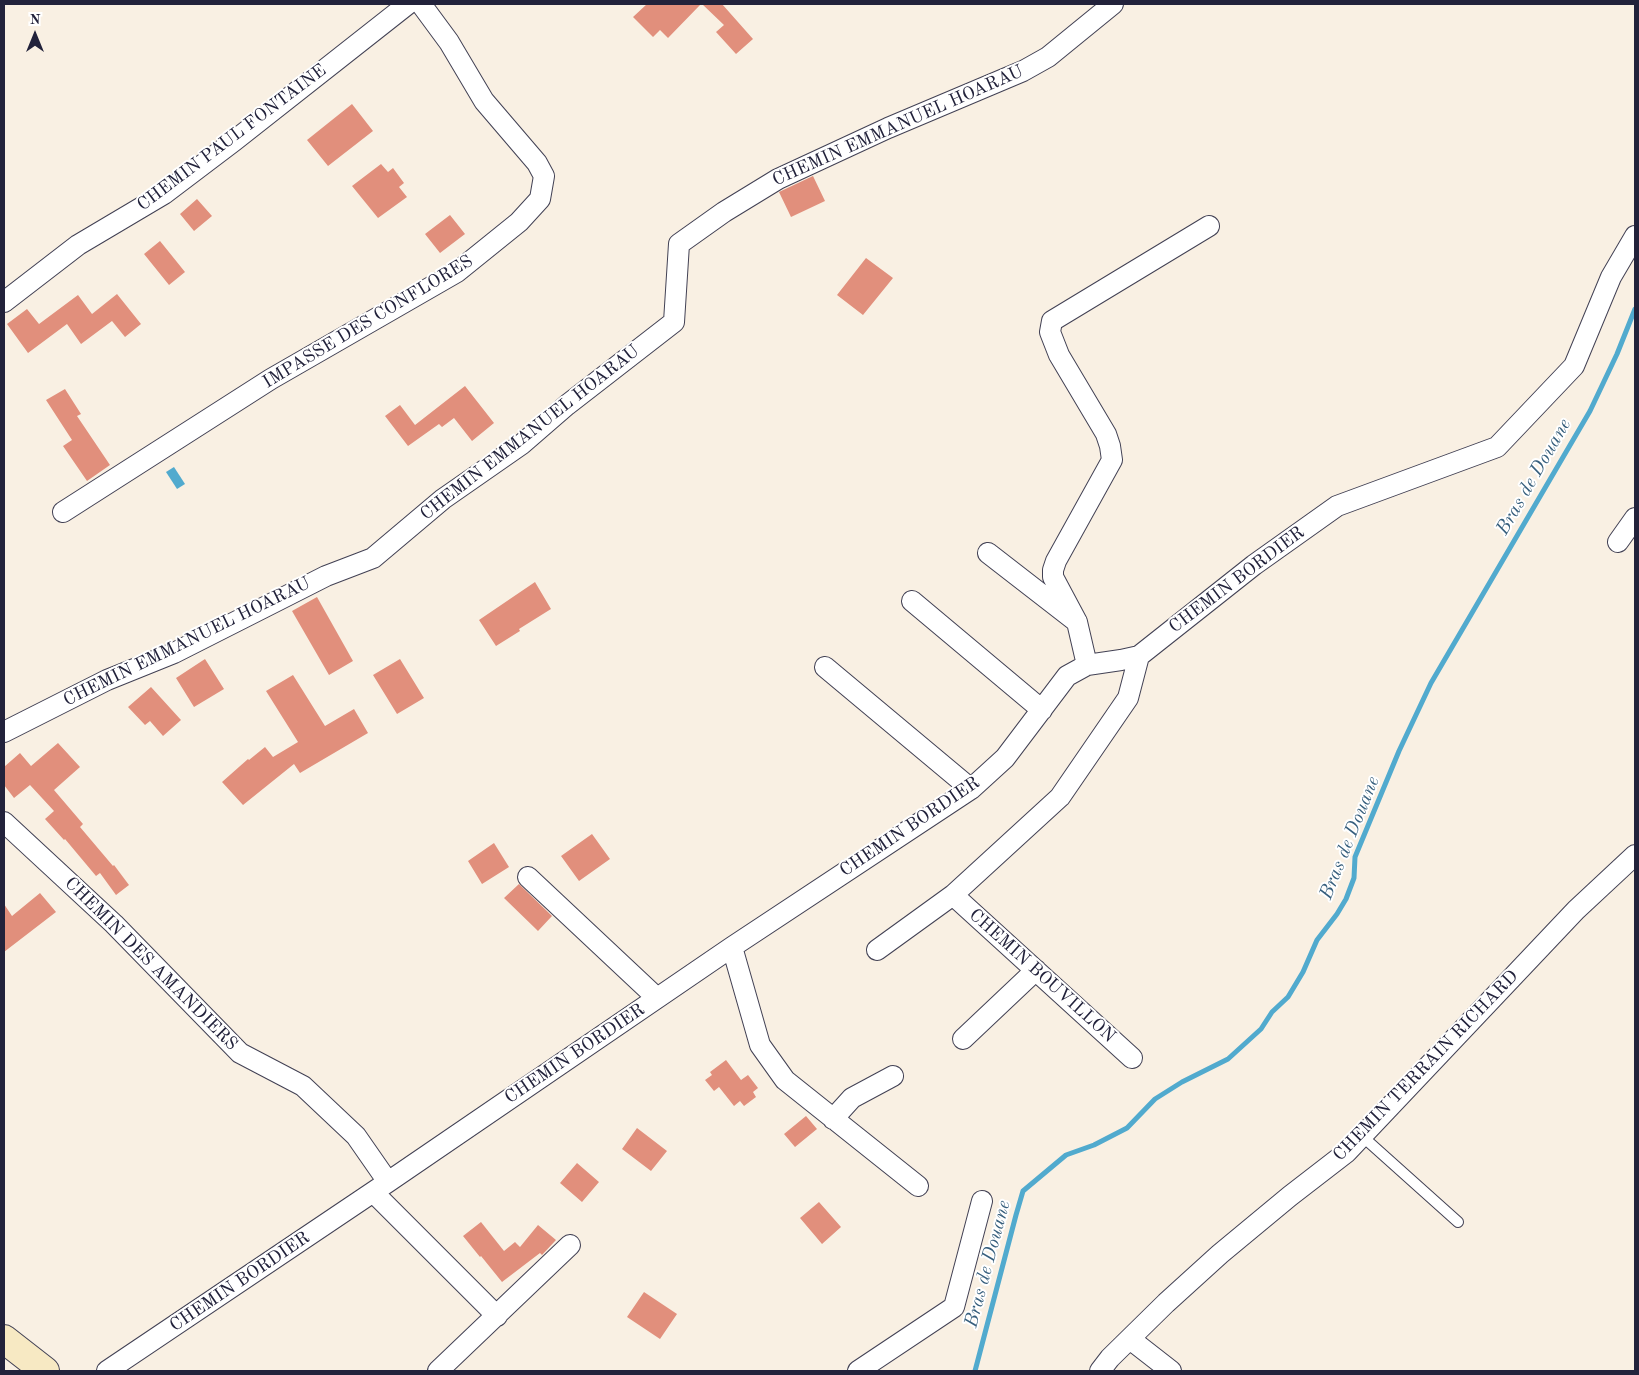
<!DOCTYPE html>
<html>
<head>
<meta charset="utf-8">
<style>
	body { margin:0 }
	#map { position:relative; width:1639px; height:1375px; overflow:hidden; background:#f9f0e3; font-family:"Old Standard TT",serif }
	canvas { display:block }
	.frame { position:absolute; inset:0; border:5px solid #22223b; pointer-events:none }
	.north { position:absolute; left:10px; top:10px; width:50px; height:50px; -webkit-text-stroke:4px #fff; paint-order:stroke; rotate:0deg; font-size:14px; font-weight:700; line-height:20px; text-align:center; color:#22223b }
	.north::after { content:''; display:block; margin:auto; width:18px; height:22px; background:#22223b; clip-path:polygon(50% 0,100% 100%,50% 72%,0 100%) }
</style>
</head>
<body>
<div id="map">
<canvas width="1639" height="1375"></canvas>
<div class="frame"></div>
<div class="north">N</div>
</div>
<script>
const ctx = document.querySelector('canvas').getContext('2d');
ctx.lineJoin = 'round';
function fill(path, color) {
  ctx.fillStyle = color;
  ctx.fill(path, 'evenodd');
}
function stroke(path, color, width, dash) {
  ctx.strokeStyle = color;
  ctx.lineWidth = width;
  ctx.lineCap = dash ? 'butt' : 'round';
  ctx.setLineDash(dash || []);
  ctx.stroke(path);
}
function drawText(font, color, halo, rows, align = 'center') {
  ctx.font = font + ' "Old Standard TT",serif';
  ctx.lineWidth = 4;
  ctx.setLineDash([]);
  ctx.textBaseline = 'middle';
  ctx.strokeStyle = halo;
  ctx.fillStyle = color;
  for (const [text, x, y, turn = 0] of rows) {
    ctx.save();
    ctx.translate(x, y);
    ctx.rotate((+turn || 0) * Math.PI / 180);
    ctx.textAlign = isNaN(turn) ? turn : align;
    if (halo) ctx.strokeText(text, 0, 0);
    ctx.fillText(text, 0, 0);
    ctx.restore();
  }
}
const water = new Path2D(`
	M174,467L185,484L177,489L166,472Z`);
const stream = new Path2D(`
	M975,1371L1016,1215L1023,1191L1066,1155L1094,1145L1127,1128L1155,1099L1182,1082L1228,1059L1261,1029L1272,1012L1288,997L1303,972L1317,940L1337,914L1346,899L1354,878L1355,857L1399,751L1431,683L1590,411L1617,354L1635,309`);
const building = new Path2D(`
	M647,4H701L668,38L660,30L653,37L633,17Z
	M702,4H722L753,39L736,54L716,32L724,25Z
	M352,104L373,131L328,166L307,140Z
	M381,164L388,172L393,168L404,183L399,187L407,197L378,218L352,186Z
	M813,176L825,201L791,217L779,192Z
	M197,199L212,216L194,231L180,214Z
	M450,215L465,234L440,253L425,234Z
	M160,241L185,272L169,285L144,254Z
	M866,258L893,278L863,315L837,295Z
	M117,294L141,324L125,337L112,321L81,344L67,324L28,353L7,324L27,309L39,324L78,295L92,314Z
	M465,386L494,423L472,441L454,418L442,427L439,424L408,446L385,416L400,405L415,425Z
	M65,389L81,414L77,416L110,465L87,481L63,446L72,440L46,400Z
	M535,582L551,609L519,629L520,631L496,646L479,620Z
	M317,597L353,661L329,675L292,611Z
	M205,659L224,689L194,707L176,678Z
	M400,659L424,698L397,714L373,675Z
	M293,675L325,726L354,709L368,733L300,773L294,764L243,805L222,782L248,759L249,760L265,747L273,757L298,742L266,691Z
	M151,687L181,720L163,736L150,721L145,725L128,707Z
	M58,743L80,767L54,790L83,824L80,827L113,866L114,865L129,885L116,895L100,873L96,876L65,839L64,840L45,819L54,811L30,785L14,798L4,785V767L20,753L31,766Z
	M592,834L610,859L579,881L561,856Z
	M494,843L509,867L482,884L468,861Z
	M519,884L552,916L538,931L504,898Z
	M40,893L56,912L4,952V904L12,916Z
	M726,1060L741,1080L748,1075L758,1088L753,1092L756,1097L744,1106L740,1101L734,1106L719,1087L714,1091L705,1080L712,1075L710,1072Z
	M806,1116L817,1129L795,1147L784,1134Z
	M637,1128L667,1151L651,1171L622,1149Z
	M577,1163L599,1182L582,1202L560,1183Z
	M819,1202L841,1227L822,1244L800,1218Z
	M481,1222L504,1251L515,1242L520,1247L538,1225L556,1240L542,1255L540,1253L502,1282L481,1256L480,1257L463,1236Z
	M644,1292L677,1314L660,1339L627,1317Z`);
const service = new Path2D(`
	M1362,1136L1458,1222`);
const minor = new Path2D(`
	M4,302L78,245L164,194L234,141L408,4
	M63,512L271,379L457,272L519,222L540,199L544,176L537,163L484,101L449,42L421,4
	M1618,542L1635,518
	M988,553L1077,622L1087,665
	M912,601L1042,710
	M1077,622L1053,577V570L1056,561L1112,460L1110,446L1106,434L1059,355L1050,332L1052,321L1209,226
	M825,667L971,789
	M4,732L107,680L174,653L326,576L373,558L443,499L522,444L567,405L674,322L679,244L724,212L778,179L888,128L1023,71L1048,57L1113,4
	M4,822L114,924L240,1053L303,1086L356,1136L388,1182
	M528,877L657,998
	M953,895L1132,1058
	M732,947L760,1045L785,1080L918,1186
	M877,950L953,895L1060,797L1128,698L1139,656
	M963,1039L1036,970
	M833,1119L852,1098L893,1076
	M373,1192L497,1316
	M1130,1339L1171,1371
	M107,1371L388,1182L732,947L971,789L1005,758L1067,676L1087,665L1121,660L1139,656L1254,565L1337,506L1497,447L1574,366L1611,277L1635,236
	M438,1371L570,1245
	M858,1371L954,1307L982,1201
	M1100,1371L1110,1358L1166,1303L1220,1254L1290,1196L1347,1152L1576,910L1635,855`);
const secondary = new Path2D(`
	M4,1339L45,1371`);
const streetNames = [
	["CHEMIN EMMANUEL HOARAU",898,126,-24],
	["CHEMIN PAUL FONTAINE",232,138,-37],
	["IMPASSE DES CONFLORES",368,322,-31],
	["CHEMIN EMMANUEL HOARAU",530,433,-38],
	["CHEMIN BORDIER",1237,580,-37],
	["CHEMIN EMMANUEL HOARAU",187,642,-26],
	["CHEMIN BORDIER",910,827,-34],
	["CHEMIN DES AMANDIERS",151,964,45],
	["CHEMIN BOUVILLON",1042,976,42],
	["CHEMIN BORDIER",575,1054,-34],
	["CHEMIN TERRAIN RICHARD",1426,1066,-46],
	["CHEMIN BORDIER",240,1282,-34]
];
const waterNames = [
	["Bras de Douane",1534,477,-60],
	["Bras de Douane",1350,838,-68],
	["Bras de Douane",988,1264,-75]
];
fill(water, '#51aace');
stroke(stream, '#51aace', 5);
fill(building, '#e18f7c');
stroke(service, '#424154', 12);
stroke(minor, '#424154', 22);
stroke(secondary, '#424154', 30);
stroke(service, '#fff', 10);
stroke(minor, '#fff', 20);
stroke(secondary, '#f7e9c3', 28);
drawText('18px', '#22223b', '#fff', streetNames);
drawText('italic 19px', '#375f7d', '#fff', waterNames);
</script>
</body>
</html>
